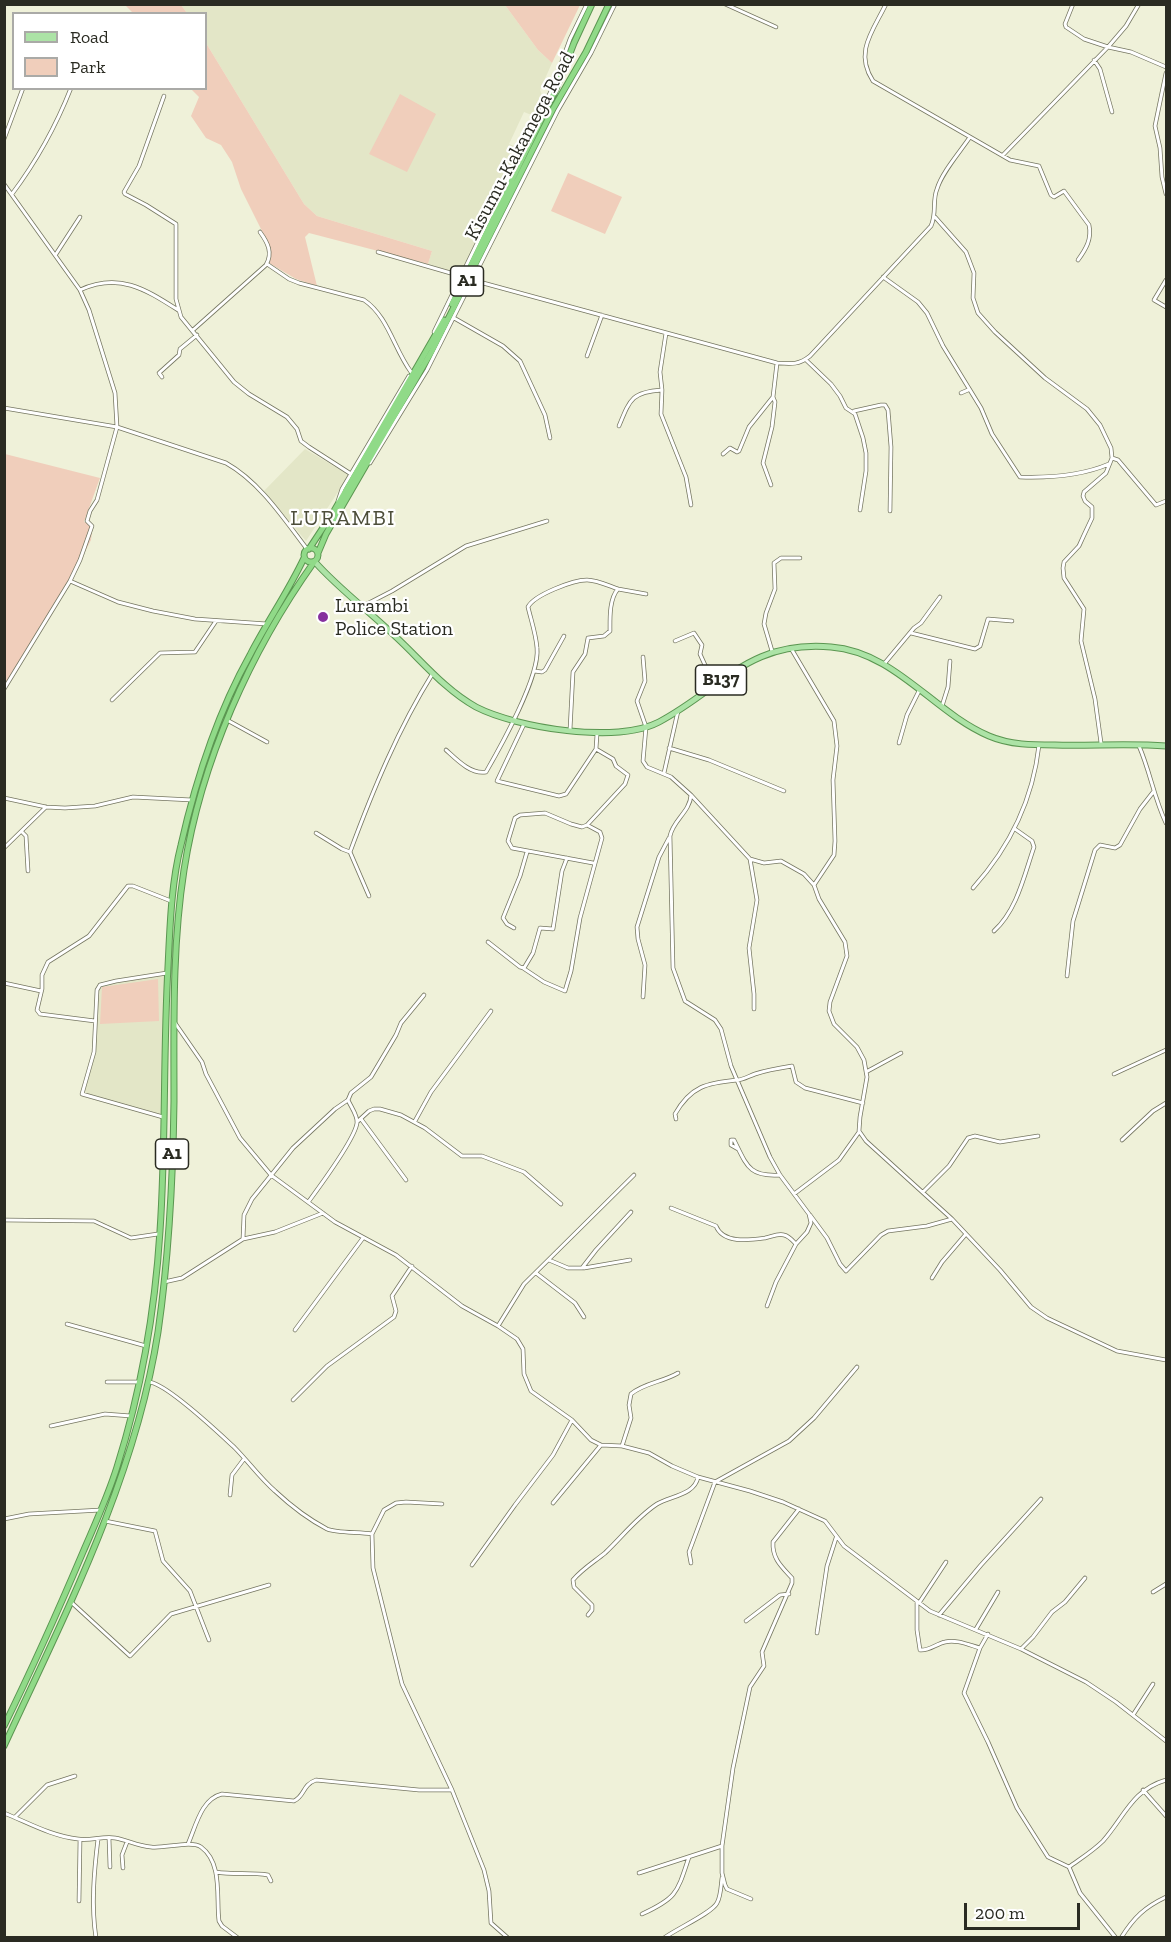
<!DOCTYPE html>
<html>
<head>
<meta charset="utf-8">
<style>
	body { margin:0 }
	#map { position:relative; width:1171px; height:1942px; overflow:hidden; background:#eff1d9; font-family:"Zilla Slab",serif }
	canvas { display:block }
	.frame { position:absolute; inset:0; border:6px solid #2a2b22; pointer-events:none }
	.legend { position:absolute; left:12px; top:12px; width:195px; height:78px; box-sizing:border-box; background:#fff; border:2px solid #aaaaa7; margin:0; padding:8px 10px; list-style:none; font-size:18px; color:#2a2b22 }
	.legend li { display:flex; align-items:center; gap:12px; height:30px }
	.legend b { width:30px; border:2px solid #aaaaa7 }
	.scale { position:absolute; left:964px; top:1903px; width:116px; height:27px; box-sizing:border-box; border:3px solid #2a2b22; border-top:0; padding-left:8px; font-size:18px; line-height:21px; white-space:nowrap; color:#2a2b22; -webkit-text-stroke:4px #fff; paint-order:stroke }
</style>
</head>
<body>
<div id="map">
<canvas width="1171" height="1942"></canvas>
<div class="frame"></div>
<ul class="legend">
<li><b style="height:8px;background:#ace3a6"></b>Road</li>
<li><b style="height:16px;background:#f0cebb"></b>Park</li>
</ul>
<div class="scale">200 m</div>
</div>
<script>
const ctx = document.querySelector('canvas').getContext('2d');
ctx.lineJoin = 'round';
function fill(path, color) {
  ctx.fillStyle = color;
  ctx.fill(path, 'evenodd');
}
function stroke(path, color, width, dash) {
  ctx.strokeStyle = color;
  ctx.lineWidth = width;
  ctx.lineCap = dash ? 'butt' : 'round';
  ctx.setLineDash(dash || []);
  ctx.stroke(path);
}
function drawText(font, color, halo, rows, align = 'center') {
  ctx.font = font + ' "Zilla Slab",serif';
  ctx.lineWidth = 4.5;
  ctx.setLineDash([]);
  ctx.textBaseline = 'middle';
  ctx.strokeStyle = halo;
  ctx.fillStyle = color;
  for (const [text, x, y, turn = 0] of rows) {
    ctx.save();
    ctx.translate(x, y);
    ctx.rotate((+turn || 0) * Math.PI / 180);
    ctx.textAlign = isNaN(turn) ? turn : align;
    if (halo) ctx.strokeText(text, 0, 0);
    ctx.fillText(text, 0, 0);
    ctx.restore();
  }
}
const built = new Path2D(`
	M181,5H505L538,50L552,63L540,90L543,98L534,116L524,112L509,144L522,149L463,276L428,264L432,251L317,216L304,204L206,43V14L187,13Z
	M305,449L349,475L306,541L264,491Z
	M167,974L164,1116L82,1094L94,1052L99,988L103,984Z`);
const green = new Path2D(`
	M125,5H181L187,13H133Z
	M505,5H580L552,63L538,50Z
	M206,43L304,204L317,216L432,251L428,264L309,233L305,237L317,286L296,279L269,263L271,257L269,245L241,189L232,162L221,145L206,138L191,116L199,97L191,89L206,88Z
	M400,94L436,114L407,172L369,154Z
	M568,173L622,197L605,234L551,211Z
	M5,454L100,478L84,522L93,524L91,540L70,581L5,686Z
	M158,979L159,1021L100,1024L102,987Z`);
const minor = new Path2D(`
	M725,4L776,27
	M886,4C873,31 854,52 873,81L1010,160L1039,166L1051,195L1054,197L1064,191L1089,225C1092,239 1086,249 1078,260
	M1073,4L1065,24L1066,27L1084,39L1108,47L1131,52L1166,67
	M1094,60L1100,69L1112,112
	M1166,73L1155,126L1160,148L1162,177L1166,194
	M164,96L139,166L124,192L125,194L146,205L176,224V299L181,317L234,382L249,394L287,417L297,429L301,441L309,447L351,474
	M4,139L23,88
	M1003,155L1108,47L1126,26L1139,4
	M4,184L80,290L89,310L115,393L117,427L97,500L90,511L87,521L92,526L80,560L70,581
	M12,194C36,162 56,126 71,88
	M935,217L966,252L974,273L973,298L978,313L995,332L1045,378L1087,409L1100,425L1111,448L1112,458L1106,473L1084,492L1083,496L1085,501L1092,507V518L1084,535L1079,546L1064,562L1063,568L1064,578L1084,609L1081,641L1095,699L1101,743
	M378,252L461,276
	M56,254L80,217
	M267,264L289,279L299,283L364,300C388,316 394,349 411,372
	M883,277L918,302L927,313L943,346L981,408L992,434L1020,477C1050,478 1081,476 1109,464
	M472,280L777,363C791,364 799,365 810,356L931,226C937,213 932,201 937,189C942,172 960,152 970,137
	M1166,280L1154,300L1166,307
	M80,290C119,272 145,289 178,310
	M454,318L503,346L520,361L545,415L550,438
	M193,330L266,265C273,253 268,243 260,232
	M434,332L552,89L570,39L587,4
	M587,356L602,315
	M806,360L831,384L840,396L846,408L855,414L863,438L866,453V471L860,510
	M162,377L159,373L179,355L180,349L197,335
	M662,390L661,414L686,477L691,505
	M961,393L968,390
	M4,408L117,427L226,463C260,482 284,519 307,549
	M854,411L881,405H885L888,410L891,447L890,511
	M619,426C630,399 632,392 662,390L660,372L666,333
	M723,454L730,448L737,452L739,451L749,427L773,397L777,363
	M1112,458L1118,460L1156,505L1166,501
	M370,463L427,370L558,110L591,53L615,4
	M771,485L763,463L772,427L775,402L773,397
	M338,501L342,489L409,376
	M363,606L392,591L466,546L547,521
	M911,633L975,649L980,646L988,619L1012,621
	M675,641L694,633L702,645L700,654L714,685
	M792,650L834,721L837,746L833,780L835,841L834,855L814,885
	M772,651L764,624L766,613L775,589L774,563L781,558H800
	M643,657L645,681L637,701L646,727L643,761L647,767L671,777L691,795C690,812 673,820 670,836L673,968L685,1001L715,1020L721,1029L731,1066L770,1157L780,1175L809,1214L811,1223L807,1232L796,1244L776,1282L767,1306
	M884,664L914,628L921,623L940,597
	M534,671L542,672L545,670L564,636
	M4,689L70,581L118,602L153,611L195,619L267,624
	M112,700L160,653L195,652L216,621
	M942,706L948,687L950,661
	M227,720L267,742
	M524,724L497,781L559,796L566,794L596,749L597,734
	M570,730L573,672L585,654L588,638L604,636L610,631C610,619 609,599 618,589L646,594
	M899,743L907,715L919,691
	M1139,746C1150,771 1154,798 1166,823
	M669,748L709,760L784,791
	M446,750C456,759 471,775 486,772C501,746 540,676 537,648C536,634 531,620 528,607C534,595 573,580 587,580C597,580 609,586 618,589
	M664,773L678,711
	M691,795L750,859L764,863L781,861L804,874L814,885L819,899L845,942L847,956L830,1002L829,1011L834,1024L857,1047L864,1060L867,1077L860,1117L859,1131L866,1141L952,1219L1000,1270L1031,1307L1047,1318L1117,1351L1166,1360
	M4,798L46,807L65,808L95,806L133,797L192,800
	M22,832L26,836L28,871
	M316,833L342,849L350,852L369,896
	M4,848L46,807
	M350,852C373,790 398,729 433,673
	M750,859L757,900L749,948L754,994V1009
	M593,863L512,848L508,841L515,818L520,815L545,813L571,824L582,827L587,825L625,784L628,775L616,766L613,759L596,749
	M973,888C1009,848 1033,799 1039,745
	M514,928L507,924L503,918L520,876L527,852
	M994,931C1017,910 1024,876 1034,847L1032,841L1015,829
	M488,942L520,967L524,968L533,953L540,928L553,929L562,871L567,858
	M523,968L544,982L565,991L571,971L580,918L602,838L600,832L587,825
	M1067,976L1073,921L1095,850L1100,845L1115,848L1120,845L1140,809L1154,791
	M4,983L41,991
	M643,997L645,965L638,939L637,927L659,857L669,838
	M95,1021L40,1014L37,1010L42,989V975L48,962L89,936L128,886H133L171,901
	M175,1023L202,1062L206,1074L240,1138L271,1175L335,1222L396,1255L462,1306L498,1326L517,1339L523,1349L524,1374L531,1391L572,1420L591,1440L601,1445L622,1446L649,1453L672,1466L698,1477L750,1491L783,1502L825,1521L844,1546L930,1611L1021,1649L1086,1682L1116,1702L1166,1741
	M866,1072L901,1053
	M1114,1074L1166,1050
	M163,1117L82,1094L94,1052L97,990L100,985L116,981L167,973
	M361,1119L406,1180
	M676,1119L675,1114C691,1086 707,1083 737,1080C743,1080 749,1076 755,1074C767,1070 779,1068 792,1066L796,1082L805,1088L863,1103
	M415,1121L431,1092L491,1011
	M357,1122L369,1111L374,1109H380L401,1115L425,1128L462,1156H482L524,1172L561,1204
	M1122,1140L1153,1111L1166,1103
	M738,1149L731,1145V1140H734C747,1166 749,1177 780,1175
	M923,1192L949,1166L968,1138L975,1136L1000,1142L1038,1136
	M794,1194L839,1160L859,1132
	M309,1201C320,1186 355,1139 357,1123C358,1116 351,1107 348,1100L351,1093L371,1077L396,1035L401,1023L424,995
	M671,1208L716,1226C723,1244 750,1240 765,1238C771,1237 778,1233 784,1235C789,1236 793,1241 796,1244
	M810,1215L827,1238L840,1264L846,1271L881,1235L888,1231L927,1226L952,1219
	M4,1220L94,1221L131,1238L158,1234
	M243,1239L244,1215L252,1199L293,1148L335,1109L348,1100
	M549,1260L568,1268H582L596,1250L631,1212
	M584,1268L630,1260
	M536,1273L575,1303L584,1317
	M932,1278L942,1262L966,1234
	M164,1282L182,1278L243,1239L275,1232L323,1213
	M67,1324L146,1346
	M498,1326L524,1284L634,1175
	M295,1330L363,1238
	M107,1382H140
	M148,1382C164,1381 220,1434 234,1447C248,1461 260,1478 275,1491C290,1505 308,1519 327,1529C336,1533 359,1532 372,1534
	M293,1400L327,1366L394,1317L396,1311L392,1296L412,1266
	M51,1426L105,1414L131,1416
	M622,1446L631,1418L629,1405L631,1394C644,1383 663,1382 678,1373
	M230,1495L232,1475L244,1459
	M553,1503L601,1445
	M442,1504L406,1502L396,1503L384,1510L372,1534L373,1568L402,1684L452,1790L484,1870L489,1891L491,1923L508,1938
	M4,1519L29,1514L101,1510
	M105,1521L155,1531L163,1561L190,1591L209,1640
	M691,1563L689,1552L715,1482L789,1441L814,1418L857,1367
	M472,1565L515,1505L553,1455L572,1420
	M1153,1592L1166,1584
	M917,1601V1630L920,1650C929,1651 936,1644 945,1642C956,1639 969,1645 980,1648
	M71,1602L130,1656L171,1614L269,1585
	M919,1603L946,1562
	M588,1615L592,1610V1605L574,1587L573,1580C582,1569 594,1562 605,1553C622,1537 637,1517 657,1504C670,1496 695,1495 698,1477
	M939,1615L981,1565L1041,1499
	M746,1621L780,1595L789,1594
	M976,1629L998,1592
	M817,1633L827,1566L836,1538
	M988,1634L980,1648L964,1693L988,1742L1017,1808L1048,1857L1069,1867
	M1021,1649L1033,1637L1052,1612L1065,1602L1085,1578
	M1133,1715L1153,1684
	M1143,1790L1166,1816
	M4,1813C29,1823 51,1836 78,1839C90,1841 103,1836 115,1838C127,1840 138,1846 151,1847C164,1849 191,1840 201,1847C223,1863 216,1898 219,1921L222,1926L238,1938
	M15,1817L47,1785L75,1776
	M109,1838L110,1867
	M188,1844C196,1826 201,1799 222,1794L294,1801C305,1796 302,1785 316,1780L419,1790H452
	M123,1868L122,1855L127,1842
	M216,1872C233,1875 251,1872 268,1875L271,1881
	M639,1873L722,1846
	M751,1899L727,1889L725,1885L722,1873V1846L733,1768L750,1687L764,1666L762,1652L792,1583V1578C782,1567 772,1559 773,1542L799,1509
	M79,1901L80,1840
	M642,1914C677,1898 677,1893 689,1857
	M96,1938C91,1905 94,1872 98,1839
	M664,1938C676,1929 712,1913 717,1903C721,1896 721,1885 722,1878
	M1116,1938L1080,1893L1069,1867C1080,1859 1093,1851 1103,1841C1125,1816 1132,1790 1166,1780
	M1121,1938C1134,1917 1145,1907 1166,1897`);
const primary = new Path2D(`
	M315,562C339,589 369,611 396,637C421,660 445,690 476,707C517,728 617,744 659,722C723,688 748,640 831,647C895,652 933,712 989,736C1010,745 1033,745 1055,745C1092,746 1130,743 1166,746`);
const trunk = new Path2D(`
	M452,304L556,89L574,43L592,4
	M304 555a7 7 0 1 1 14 0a7 7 0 1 1-14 0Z
	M309,549L334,511L444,320
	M318,553L326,534L432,351L553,109L586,52L609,4
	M4,1726C32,1669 58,1611 83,1552C95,1524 108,1496 117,1467C141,1391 155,1311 160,1231C166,1143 163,1055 168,967C170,927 171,884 181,845C196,779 217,714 250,655C267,622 288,592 304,558
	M4,1746C66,1612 135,1479 158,1332C169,1256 173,1178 174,1101C174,1024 172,947 184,870C201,761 250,652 314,562`);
const markers = [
	[323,617,6,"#86319f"]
];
const shields = [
	[467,281,33],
	[721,680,51],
	[172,1154,33]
];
const shieldNames = [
	["A1",467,281],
	["B137",721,680],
	["A1",172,1154]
];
const streetNames = [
	["Kisumu-Kakamega Road",520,146,-62]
];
const poiNames = [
	["Lurambi",335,606],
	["Police Station",335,629]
];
const quarterNames = [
	["LURAMBI",343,519]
];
fill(built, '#e3e6c7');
fill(green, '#f0cebb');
stroke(minor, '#757661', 4.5);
stroke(primary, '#5b9651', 7);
stroke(trunk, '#5b9651', 7);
stroke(minor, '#fff', 3);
stroke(primary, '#ace3a6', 5);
stroke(trunk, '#90da88', 5);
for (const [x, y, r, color] of markers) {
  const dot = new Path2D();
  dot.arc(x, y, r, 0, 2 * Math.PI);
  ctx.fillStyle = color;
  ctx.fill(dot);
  stroke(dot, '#fff', 2);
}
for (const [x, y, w] of shields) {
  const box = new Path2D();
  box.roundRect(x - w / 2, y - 15, w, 30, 4.5);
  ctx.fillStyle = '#fff';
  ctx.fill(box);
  stroke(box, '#2a2b22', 1.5);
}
drawText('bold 18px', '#2a2b22', null, shieldNames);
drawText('20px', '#2a2b22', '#fff', streetNames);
drawText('20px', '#2a2b22', '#fff', poiNames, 'left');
ctx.letterSpacing = '1.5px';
drawText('22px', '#4d4e3a', '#fff', quarterNames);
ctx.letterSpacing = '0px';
</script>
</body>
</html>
